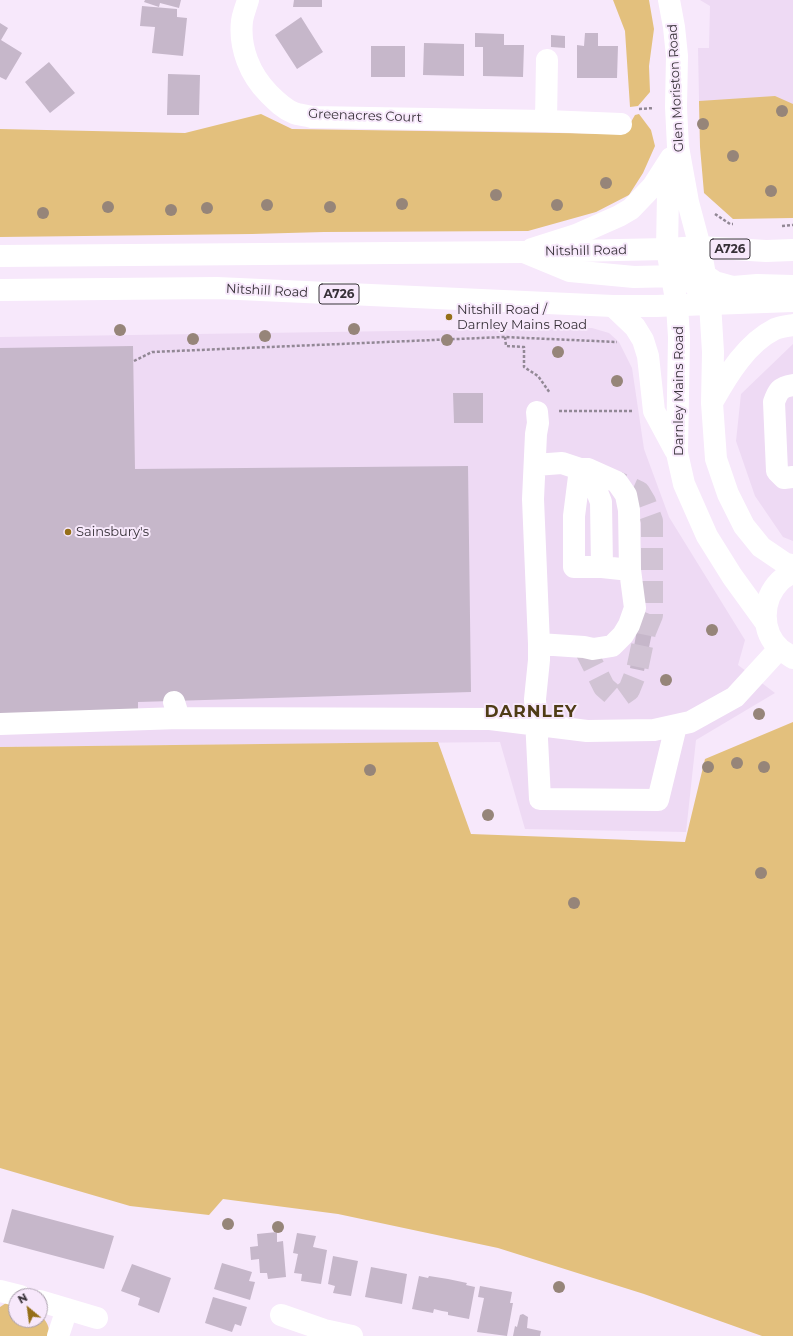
<!DOCTYPE html>
<html>
<head>
<meta charset="utf-8">
<style>
	body { margin:0 }
	#map { position:relative; width:793px; height:1336px; overflow:hidden; background:#f7e8fb; font-family:Montserrat,sans-serif }
	canvas { display:block }
	.north { position:absolute; left:8px; top:1288px; width:40px; height:40px; box-sizing:border-box; background:#f7e8fb; border:1px solid #aa9fad; border-radius:50%; rotate:331deg; font-size:11px; font-weight:700; line-height:16px; text-align:center; color:#373138 }
	.north::after { content:''; display:block; margin:auto; width:14px; height:18px; background:#956f18; clip-path:polygon(50% 0,100% 100%,50% 72%,0 100%) }
</style>
</head>
<body>
<div id="map">
<canvas width="793" height="1336"></canvas>
<div class="north">N</div>
</div>
<script>
const ctx = document.querySelector('canvas').getContext('2d');
ctx.lineJoin = 'round';
function fill(path, color) {
  ctx.fillStyle = color;
  ctx.fill(path, 'evenodd');
}
function stroke(path, color, width, dash) {
  ctx.strokeStyle = color;
  ctx.lineWidth = width;
  ctx.lineCap = dash ? 'butt' : 'round';
  ctx.setLineDash(dash || []);
  ctx.stroke(path);
}
function drawText(font, color, halo, rows, align = 'center') {
  ctx.font = font + ' Montserrat,sans-serif';
  ctx.lineWidth = 4;
  ctx.setLineDash([]);
  ctx.textBaseline = 'middle';
  ctx.strokeStyle = halo;
  ctx.fillStyle = color;
  for (const [text, x, y, turn = 0] of rows) {
    ctx.save();
    ctx.translate(x, y);
    ctx.rotate((+turn || 0) * Math.PI / 180);
    ctx.textAlign = isNaN(turn) ? turn : align;
    if (halo) ctx.strokeText(text, 0, 0);
    ctx.fillText(text, 0, 0);
    ctx.restore();
  }
}
const built = new Path2D(`
	M700,0H793V193L700,147L698,48H709L710,6Z
	M592,328L609,333L619,342L632,368L644,449L669,517L745,640L738,665L775,693L696,740L686,832L525,829L500,742L0,747V337Z
	M793,344V541L783,537L755,496L736,441L741,394Z`);
const green = new Path2D(`
	M613,0H649L654,29L649,66L650,92L638,106L630,107L625,31Z
	M775,96L793,104V218L733,219L704,193L700,147L699,101Z
	M261,114L292,129L624,134L635,115L639,114L651,130L655,146L643,173L629,195L596,212L528,231L324,232L252,234L0,237V129L185,133Z
	M793,722V1336H762L644,1294L498,1248L338,1214L223,1199L209,1215L130,1206L0,1168V747L438,742L471,834L685,842L705,759Z
	M6,1303L16,1306V1320H40V1314C46,1321 51,1327 48,1336H0V1307Z`);
const building = new Path2D(`
	M145,0H181L179,8L160,3L159,7L144,2Z
	M294,0H322V7H293Z
	M142,6L177,9V17L187,18L183,56L152,53L155,27L140,26Z
	M301,17L323,52L297,69L275,35Z
	M0,23L8,28L1,40L22,53L6,80L0,77Z
	M475,33L504,34V45H524L523,77L483,76V47H475Z
	M585,33H598V46H618L617,78H577V45L584,46Z
	M551,35L565,36V48L551,47Z
	M424,43L464,44V76L423,75Z
	M371,46H405V77H371Z
	M49,62L75,93L50,113L25,82Z
	M168,74L200,75L199,115H167Z
	M133,346L135,469L468,466L471,692L138,702V715H0V348Z
	M453,393H483V423H454Z
	M637,630L652,633L644,671L630,668Z
	M12,1209L114,1236L104,1269L3,1242Z
	M277,1232V1242L283,1241L286,1277L268,1279L267,1273H260L259,1259L251,1260L250,1247L258,1246L257,1234Z
	M297,1233L316,1236L313,1247L327,1250L321,1284L301,1281L302,1274L294,1273L298,1254L293,1253Z
	M333,1256L358,1261L351,1296L333,1293L335,1286L328,1284Z
	M222,1263L252,1272L249,1281L255,1282L250,1300L214,1289Z
	M132,1264L171,1278L159,1313L138,1305L140,1298L121,1291Z
	M371,1267L407,1274L402,1304L365,1297Z
	M419,1276L428,1278L429,1276L448,1279L467,1283L466,1285L475,1287L469,1319L448,1315V1312L442,1311L434,1309L433,1313L412,1309Z
	M480,1286L512,1292L510,1303H513L507,1336L477,1332L484,1298L478,1297Z
	M213,1297L247,1307L241,1326L235,1324L232,1332L205,1323Z
	M523,1314L528,1317L527,1328L541,1331L540,1336H513L515,1326L517,1327L520,1315Z`);
const minorTunnel = new Path2D(`
	M584,647L604,687L613,695H622L629,690L637,670L645,632L652,615V521L645,502L639,492L617,482`);
const path = new Path2D(`
	M639,109L654,108
	M715,214L730,224H733
	M782,226L793,225
	M505,337L506,346L524,347V367L538,376L550,393
	M134,361L152,352L504,337L617,342
	M559,411H632`);
const minor = new Path2D(`
	M248,0C246,7 243,14 242,21C239,48 250,75 269,94C276,101 284,109 294,113C299,115 306,115 312,117L546,121L621,124
	M669,0L674,27L677,56L676,107L678,147L688,202L700,247L710,303L713,352L712,403L716,459L728,494L744,526L761,547L786,564L793,565
	M546,121L547,60
	M676,155L668,194L667,249L677,305L679,337L677,453L684,484L707,536L732,576L766,623
	M532,249L576,235L619,216L631,209L653,186L671,158
	M667,249L715,282L733,287L757,285L793,286
	M524,252L570,271L634,277L678,276L691,281L709,302
	M613,306L635,327L643,340L648,356L654,411L675,450
	M793,385C780,387 778,391 774,402L777,471L784,478L793,477
	M713,401C728,374 747,343 775,329C780,327 787,326 793,325
	M537,412L538,423L536,434L533,499L539,644V660L535,699L540,799L658,800L676,726
	M535,465L562,463L580,469H588L617,482L626,495L629,510L630,570L635,608L629,625L623,635L612,646L593,649L584,647L539,644
	M580,469L574,516V567H602L630,570
	M588,469L601,502L602,567
	M793,572C789,575 784,577 780,581C762,599 760,631 780,649C784,652 789,655 793,658
	M174,702L179,718L490,719L587,731L654,730L690,722L735,697L779,649
	M0,724L179,718
	M0,1291L20,1296
	M40,1301L97,1318
	M281,1315L324,1330L352,1336
	M58,1336L67,1309`);
const major = new Path2D(`
	M0,256L524,252L667,249L700,247L766,251L793,250
	M0,290L217,288L613,306H656L793,301`);
const trees = [
	[782,111],
	[703,124],
	[733,156],
	[606,183],
	[771,191],
	[496,195],
	[402,204],
	[267,205],
	[557,205],
	[108,207],
	[330,207],
	[207,208],
	[171,210],
	[43,213],
	[354,329],
	[120,330],
	[265,336],
	[193,339],
	[447,340],
	[558,352],
	[617,381],
	[712,630],
	[666,680],
	[759,714],
	[737,763],
	[708,767],
	[764,767],
	[370,770],
	[488,815],
	[761,873],
	[574,903],
	[228,1224],
	[278,1227],
	[559,1287]
];
const markers = [
	[449,317,4,"#956f18"],
	[68,532,4,"#956f18"]
];
const shields = [
	[730,249,40],
	[339,294,40]
];
const shieldNames = [
	["A726",730,249],
	["A726",339,294]
];
const streetNames = [
	["Glen Moriston Road",676,88,-93],
	["Greenacres Court",365,116,2],
	["Nitshill Road",586,251,-1],
	["Nitshill Road",267,291,3],
	["Darnley Mains Road",679,391,-90]
];
const poiNames = [
	["Nitshill Road /",457,310],
	["Darnley Mains Road",457,325],
	["Sainsbury's",76,532]
];
const districtNames = [
	["DARNLEY",531,712]
];
fill(built, '#eedaf4');
fill(green, '#e3c07d');
fill(building, '#c6b7ca');
stroke(minorTunnel, '#d1c3d4', 22, [22, 11]);
stroke(path, '#928895', 2.5, [3, 2]);
stroke(minor, '#fff', 22);
stroke(major, '#fff', 22);
ctx.fillStyle = '#968579';
for (const [x, y] of trees) {
  ctx.beginPath();
  ctx.arc(x, y, 6, 0, 2 * Math.PI);
  ctx.fill();
}
for (const [x, y, r, color] of markers) {
  const dot = new Path2D();
  dot.arc(x, y, r, 0, 2 * Math.PI);
  ctx.fillStyle = color;
  ctx.fill(dot);
  stroke(dot, '#f7e8fb', 1.5);
}
for (const [x, y, w] of shields) {
  const box = new Path2D();
  box.roundRect(x - w / 2, y - 10, w, 20, 3);
  ctx.fillStyle = '#f7e8fb';
  ctx.fill(box);
  stroke(box, '#373138', 1);
}
drawText('bold 12px', '#373138', null, shieldNames);
drawText('13px', '#373138', '#f7e8fb', streetNames);
drawText('13px', '#373138', '#f7e8fb', poiNames, 'left');
ctx.letterSpacing = '1px';
drawText('bold 17px', '#4f3c16', '#f7e8fb', districtNames);
ctx.letterSpacing = '0px';
</script>
</body>
</html>
